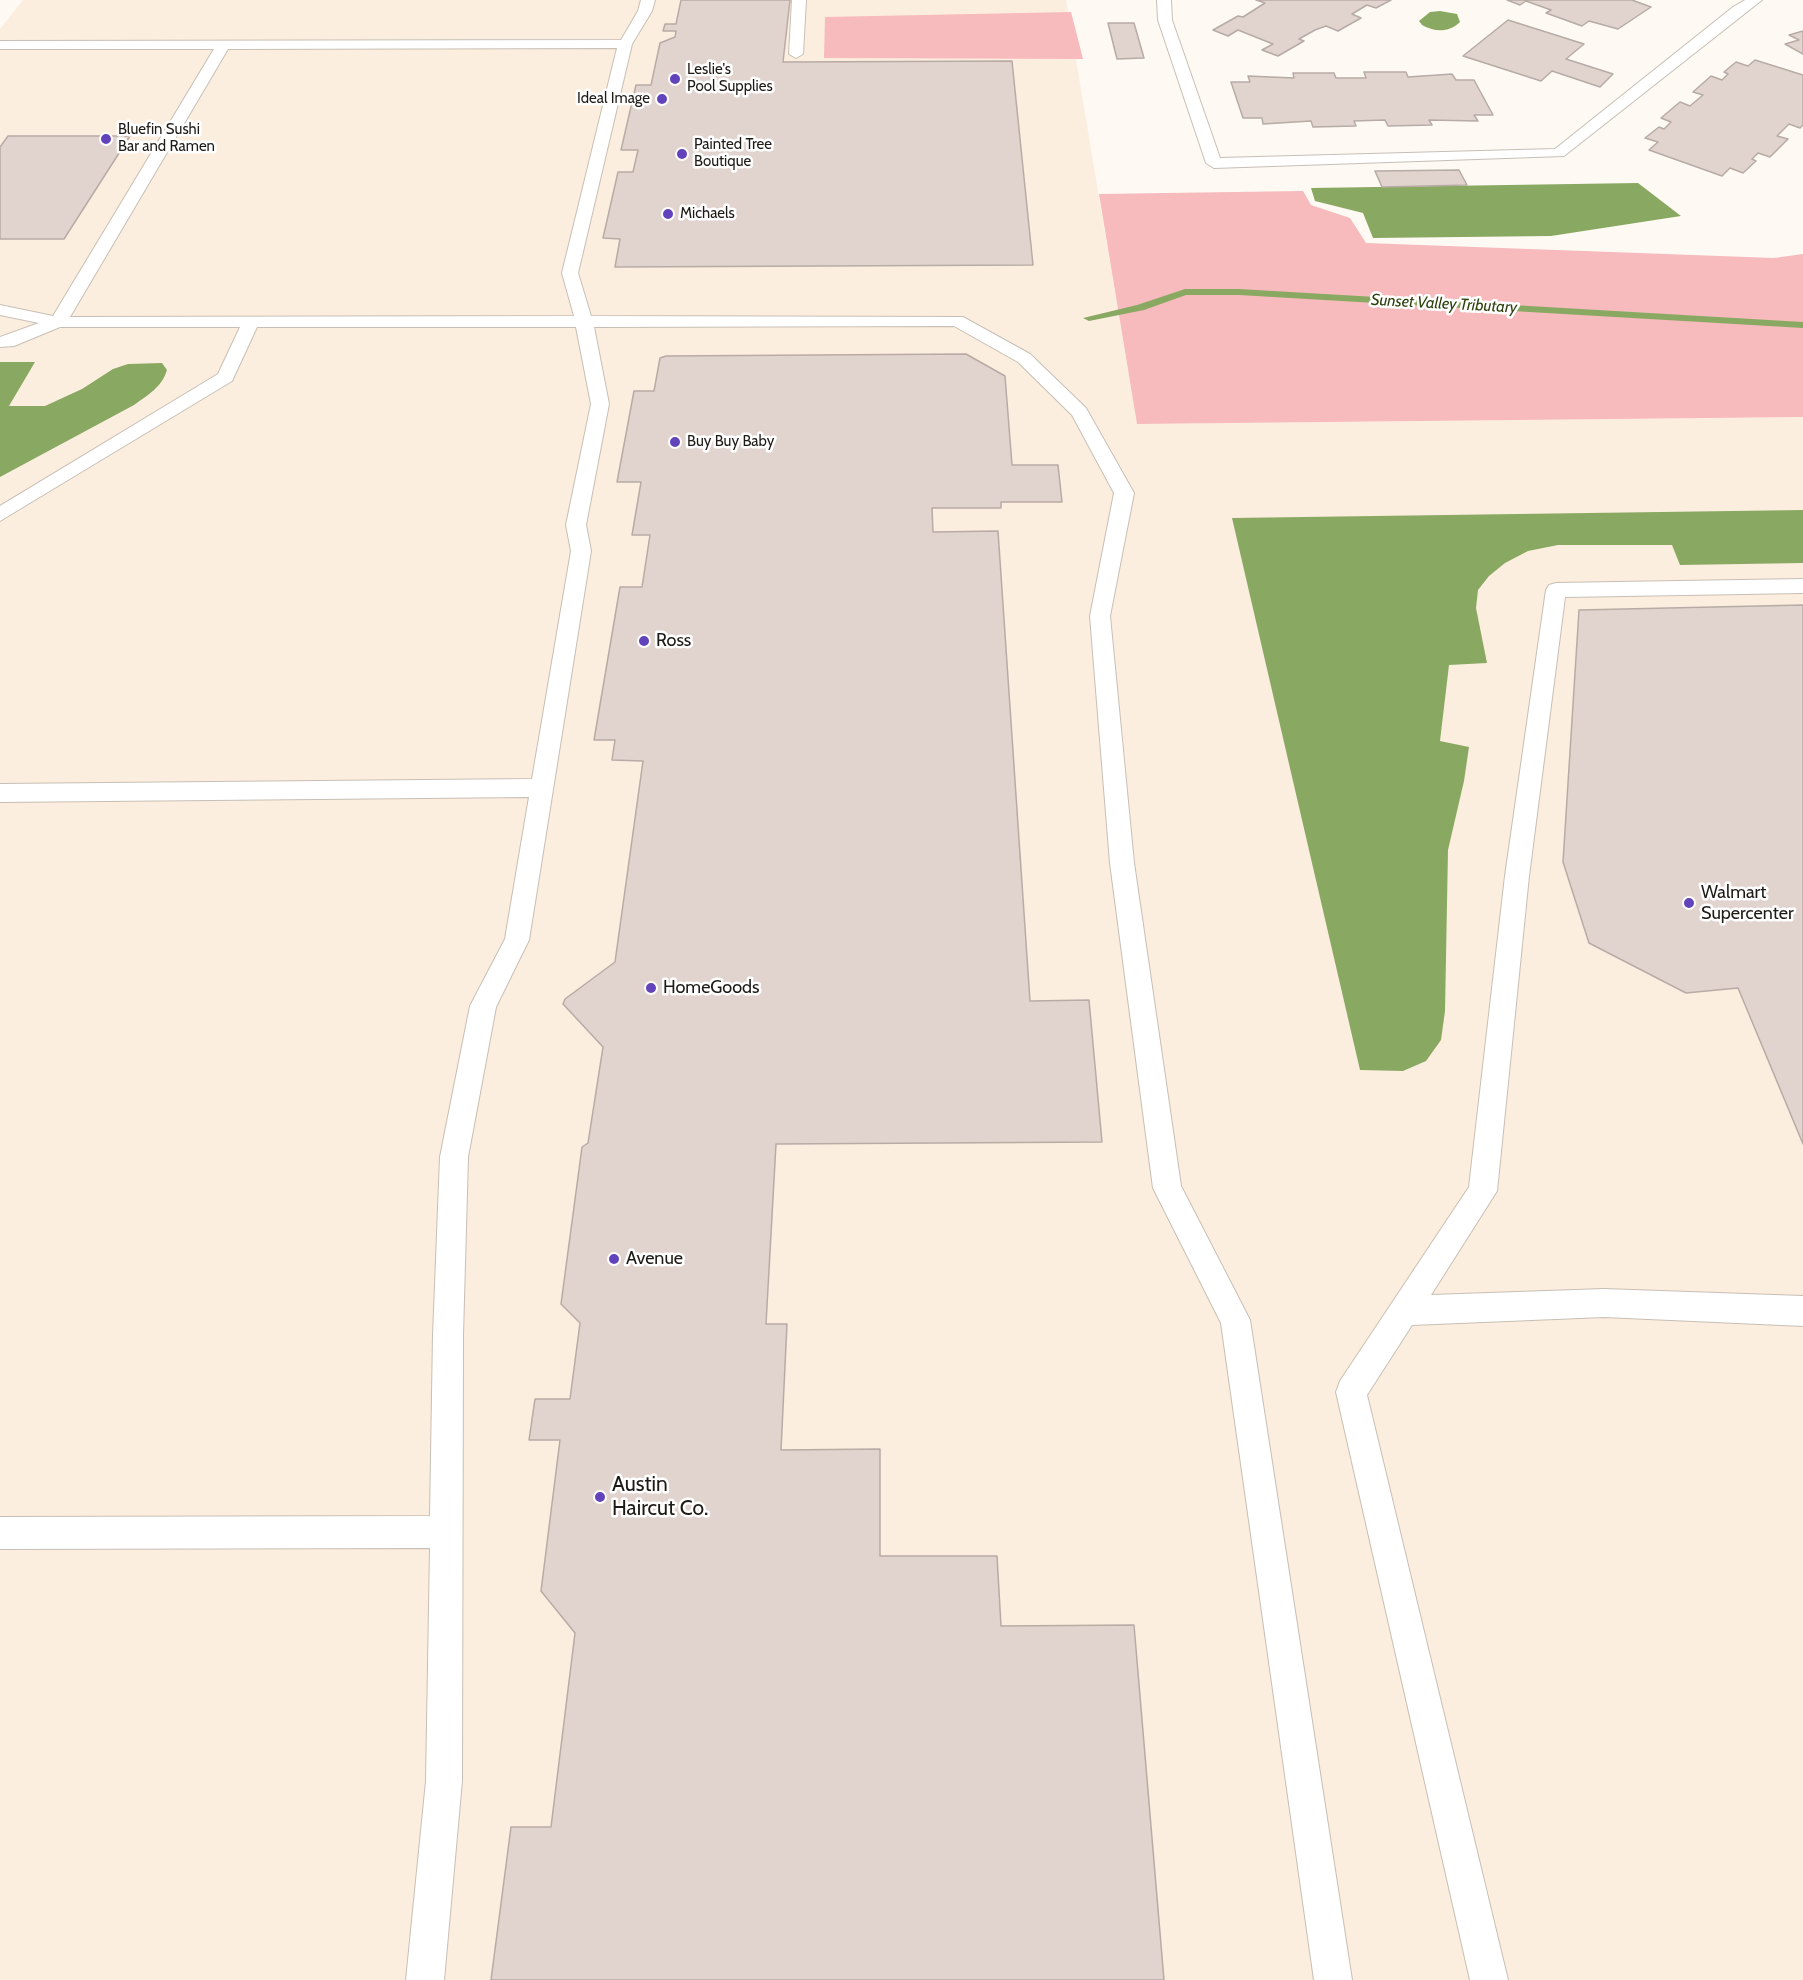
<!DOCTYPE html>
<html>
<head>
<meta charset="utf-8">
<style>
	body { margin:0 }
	canvas { display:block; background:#fef9f3 }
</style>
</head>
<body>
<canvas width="1803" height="1980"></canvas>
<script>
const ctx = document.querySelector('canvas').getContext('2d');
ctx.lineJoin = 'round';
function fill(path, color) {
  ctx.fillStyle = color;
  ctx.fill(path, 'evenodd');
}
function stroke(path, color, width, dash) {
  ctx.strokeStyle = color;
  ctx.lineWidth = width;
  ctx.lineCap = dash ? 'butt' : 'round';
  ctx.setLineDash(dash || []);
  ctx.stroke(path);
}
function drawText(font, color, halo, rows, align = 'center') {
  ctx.font = font + ' Cabin,sans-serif';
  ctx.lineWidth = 5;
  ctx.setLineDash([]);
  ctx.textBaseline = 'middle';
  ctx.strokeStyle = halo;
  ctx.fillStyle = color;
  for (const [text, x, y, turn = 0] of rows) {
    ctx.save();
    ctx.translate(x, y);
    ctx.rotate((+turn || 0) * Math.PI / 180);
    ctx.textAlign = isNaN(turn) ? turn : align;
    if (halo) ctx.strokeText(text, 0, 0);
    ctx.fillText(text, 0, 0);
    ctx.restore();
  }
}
const built = new Path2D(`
	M23,0H1066L1137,424L1803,417V1980H0V29Z`);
const green = new Path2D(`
	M1071,12L1083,59L824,58L825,17Z
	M1303,191L1311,205L1350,218L1366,243L1774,258L1803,254V417L1137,424L1099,194Z`);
const water = new Path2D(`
	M1440,11L1457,14L1460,22C1449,33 1434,32 1422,25L1419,21L1430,12Z
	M1638,183L1681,216L1551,236L1373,238L1363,213L1315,201L1311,188Z
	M0,362H35L9,406H45L82,389L113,369L128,364L162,363L167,370C162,387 148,395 134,405L0,477Z
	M1803,510V563L1680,565L1672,545H1558L1528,551L1505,563L1489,576L1478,590L1476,608L1487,663L1449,665L1440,741L1469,747L1464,781L1448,850L1445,1011L1441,1040L1426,1061L1403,1071L1360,1070L1232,518Z`);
const stream = new Path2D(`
	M1185,289H1239L1803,322V328L1239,295H1186L1144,310L1089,321L1083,318L1137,305Z`);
const building = new Path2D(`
	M681,0H790L783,62L1012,61L1033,265L615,267L620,239L603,238L618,172H633L638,150H621L636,85H651L660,43L675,37L676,31H663L665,24H676Z
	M1256,0H1391L1376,8L1367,5L1352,14L1361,18L1338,31L1326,26L1315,30L1299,39L1304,41L1278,56L1262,50L1273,44L1238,30L1228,36L1213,30L1238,16L1243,17L1265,3Z
	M1507,0H1632L1651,7L1618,29L1589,21L1582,26L1546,13L1551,10L1526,1L1520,5Z
	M1508,20L1584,44L1566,59L1613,74L1600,87L1552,71L1541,81L1463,56Z
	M1108,23H1134L1144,58L1117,59Z
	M1803,31V54L1785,44L1799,40L1789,35Z
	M1755,60L1803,75V125L1800,128L1789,124L1777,136L1788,139L1770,157L1758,153L1752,159L1756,161L1743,173L1730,168L1722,176L1649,150L1658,142L1645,138L1659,127L1664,129L1671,122L1661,118L1680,102L1690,106L1703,95L1693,92L1711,76L1722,80L1728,74L1724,72L1736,62L1748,66Z
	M1364,72H1406L1408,77L1452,74L1456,80H1474L1493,115H1474L1478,121L1429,120L1432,125L1388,126L1385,120L1354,121L1356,126L1313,127L1311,121L1263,124L1262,118H1243L1231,82H1250L1248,76L1294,78L1293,73H1334L1336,78H1366Z
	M8,136H130L64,239H0V147Z
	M1459,170L1467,185L1382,187L1375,171Z
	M966,354L1005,376L1012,465H1058L1062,502H1001V508H932L933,532L998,531L1030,1001L1089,1000L1102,1142L776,1144L766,1324H787L781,1450L880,1449V1556H997L1001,1626L1134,1625L1164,1980H491L511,1827H551L575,1633L541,1591L560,1440H529L535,1399H570L580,1323L561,1304L582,1147L588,1143L603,1047L563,1004L565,999L615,962L643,761L612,760L615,740H594L620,587H642L650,535H632L641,482H617L634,391H654L660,358L666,356Z
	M1803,605V1144L1738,988L1686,993L1589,943L1563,862L1579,610Z`);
const lane = new Path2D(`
	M641,0H655L652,11L632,44L578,273L591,316L963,317L1030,354L1086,408L1134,493L1110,616L1134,863L1181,1186L1250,1320L1352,1980H1314L1221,1323L1153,1188L1110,863L1090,616L1114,493L1072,415L1018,362L954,326L594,327L609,404L586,525L591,551L529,940L496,1007L468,1157L463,1335L462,1781L444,1980H406L426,1781L430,1548L0,1549V1517L430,1516L433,1335L440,1157L470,1006L505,939L529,797L0,802V784L532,779L571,551L566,525L591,404L576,327H257L232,381L0,521V506L218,374L240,327H60L14,346L0,347V337L39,323L0,315V305L53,316L214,49H0V41L621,40L638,11ZM617,48L562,273L574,316L70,317L228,49Z
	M792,0H806L803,54L796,58L789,54Z
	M1157,0H1171L1172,20L1220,158L1555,149L1733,7L1745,0H1762L1564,156L1214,168L1206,163L1158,20Z
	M1803,579V593L1565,597L1529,876L1497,1191L1431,1295L1604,1289L1803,1296V1326L1604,1317L1412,1325L1367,1395L1508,1980H1470L1336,1392L1340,1381L1469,1187L1505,876L1546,590L1549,585L1556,583Z`);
const markers = [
	[675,79,6,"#6343bb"],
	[662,99,6,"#6343bb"],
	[106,139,6,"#6343bb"],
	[682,154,6,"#6343bb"],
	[668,214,6,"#6343bb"],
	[675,442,6,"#6343bb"],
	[644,641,6,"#6343bb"],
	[1689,903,6,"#6343bb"],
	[651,988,6,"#6343bb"],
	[614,1259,6,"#6343bb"],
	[600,1497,6,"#6343bb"]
];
const farPoinames = [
	["Leslie's",687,70],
	["Pool Supplies",687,87],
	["Ideal Image",650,99,"right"],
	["Bluefin Sushi",118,130],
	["Bar and Ramen",118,147],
	["Painted Tree",694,145],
	["Boutique",694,162],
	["Michaels",680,214],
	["Buy Buy Baby",687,442]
];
const farWaternames = [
	["Sunset Valley Tributary",1444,304,3]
];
const poiNames = [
	["Ross",656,641],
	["Walmart",1701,893],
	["Supercenter",1701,914],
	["HomeGoods",663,988],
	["Avenue",626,1259]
];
const nearPoinames = [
	["Austin",612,1485],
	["Haircut Co.",612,1509]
];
fill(built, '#fceede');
fill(green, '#f7babd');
fill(water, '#89a962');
fill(stream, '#89a962');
fill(building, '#e1d4cf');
stroke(building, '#b8aba6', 1.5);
stroke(lane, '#c7bfb5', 2);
fill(lane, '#fff');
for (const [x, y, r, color] of markers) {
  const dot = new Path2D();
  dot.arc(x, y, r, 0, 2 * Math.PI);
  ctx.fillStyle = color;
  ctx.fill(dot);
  stroke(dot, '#fff', 2);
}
drawText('15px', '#1e1b17', '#fff', farPoinames, 'left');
drawText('italic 16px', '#2e420e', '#fff', farWaternames);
drawText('18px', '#1e1b17', '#fff', poiNames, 'left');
drawText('21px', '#1e1b17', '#fff', nearPoinames, 'left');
</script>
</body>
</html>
